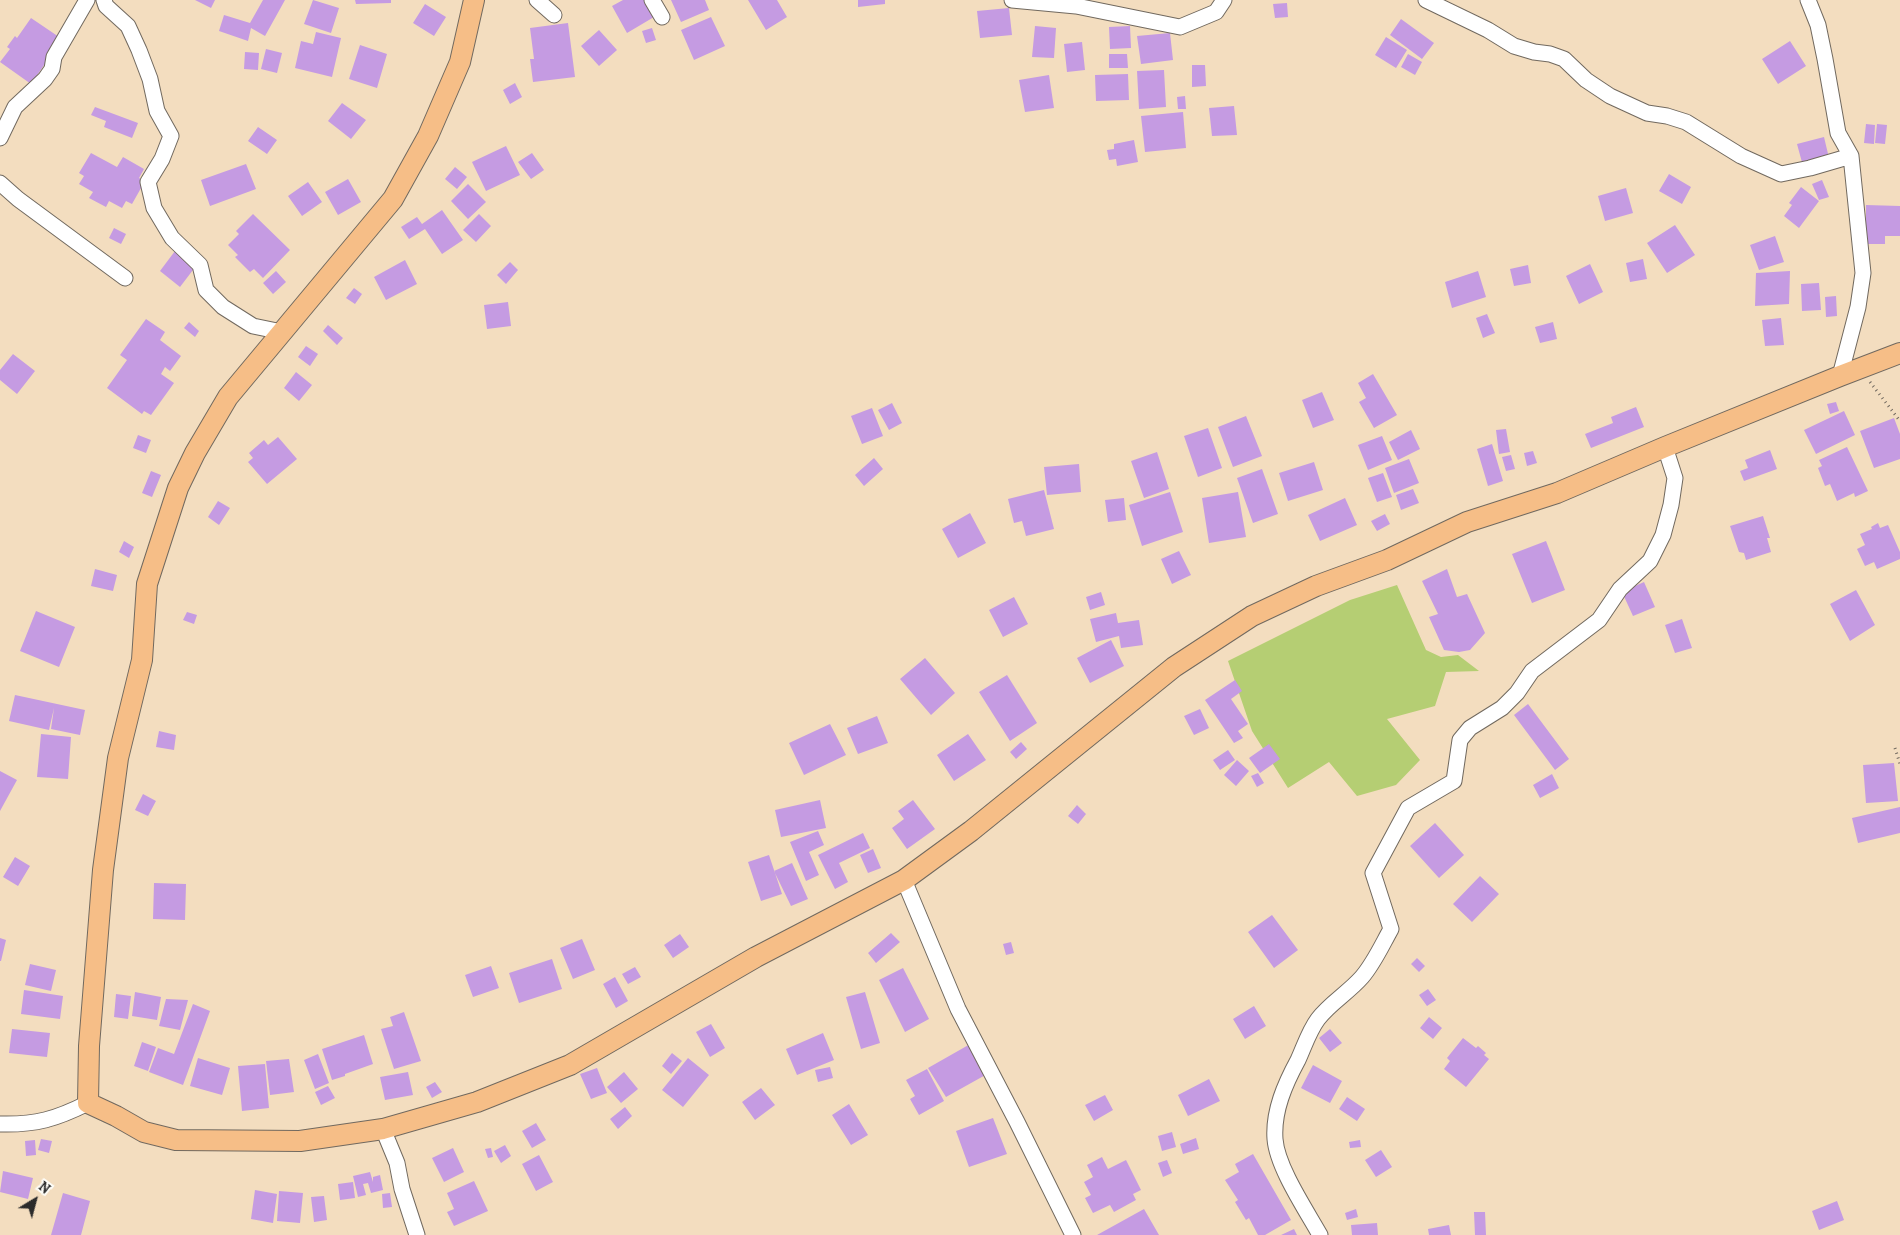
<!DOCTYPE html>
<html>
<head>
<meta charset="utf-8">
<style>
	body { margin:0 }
	#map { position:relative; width:1900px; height:1235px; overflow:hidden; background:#f3ddbf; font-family:Alegreya,serif }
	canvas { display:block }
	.north { position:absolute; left:10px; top:1175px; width:50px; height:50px; -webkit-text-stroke:4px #fdfcf7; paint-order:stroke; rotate:37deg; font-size:14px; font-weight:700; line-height:20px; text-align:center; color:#2b2b2b }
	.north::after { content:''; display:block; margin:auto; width:18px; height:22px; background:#2b2b2b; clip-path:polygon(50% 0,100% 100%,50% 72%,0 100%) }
</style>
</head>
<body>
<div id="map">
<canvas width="1900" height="1235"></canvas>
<div class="north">N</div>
</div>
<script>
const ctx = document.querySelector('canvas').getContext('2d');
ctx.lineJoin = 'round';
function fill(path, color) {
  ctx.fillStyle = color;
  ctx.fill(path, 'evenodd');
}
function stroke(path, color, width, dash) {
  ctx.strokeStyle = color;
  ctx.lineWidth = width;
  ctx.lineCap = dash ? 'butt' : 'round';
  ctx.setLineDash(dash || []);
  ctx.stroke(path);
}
const green = new Path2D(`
	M1397,585L1426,650L1441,657L1458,655L1479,671L1446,672L1435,706L1387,719L1420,760L1396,785L1357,796L1329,762L1288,788L1252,731L1228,661L1350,600Z`);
const building = new Path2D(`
	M195,0H215L211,8Z
	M263,0H285L265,36L251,28L248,41L219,31L224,15L250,23Z
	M313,0L339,8L331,33L304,24Z
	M355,0H391V3L356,4Z
	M623,0H644L654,17L627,33L612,6Z
	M671,0H705L709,10L681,22Z
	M748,0H777L787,17L766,30Z
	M858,0H885V4L858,7Z
	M1287,3L1288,17L1275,18L1273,4Z
	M425,4L446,17L434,36L413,23Z
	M1009,8L1012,35L980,38L977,11Z
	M711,17L725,46L694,60L681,30Z
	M31,18L62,39L31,84L0,62L10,49L7,47L15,36L17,38Z
	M1401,19L1434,43L1422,59L1390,35Z
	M568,23L575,77L533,82L530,59H534L530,28Z
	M1035,26L1056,28L1054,58L1032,57Z
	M1130,26L1131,48L1110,49L1109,27Z
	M652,28L656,40L646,43L642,31Z
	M599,30L617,50L599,66L581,46Z
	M316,32L341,38L332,77L295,68L301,41L313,44Z
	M1170,33L1173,60L1141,64L1137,36Z
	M1386,37L1407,50L1396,68L1375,55Z
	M1790,41L1806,66L1778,84L1762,59Z
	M1082,42L1085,70L1067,72L1064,44Z
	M360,45L387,54L377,88L349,79Z
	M266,49L282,53L277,73L261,69Z
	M245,52L259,53L258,70L244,69Z
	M1109,54H1127L1128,68H1109Z
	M1408,54L1422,62L1415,75L1401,67Z
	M1192,65H1205L1206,86L1192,87Z
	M1164,70L1166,107L1139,109L1137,71Z
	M1128,74L1129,100L1096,101L1095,75Z
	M1049,75L1054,108L1025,112L1019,80Z
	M515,83L522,97L510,104L503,90Z
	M1185,96L1186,109H1178L1177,97Z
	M342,103L366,120L351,139L328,121Z
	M1234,106L1237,135L1212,136L1209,108Z
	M95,107L138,123L132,138L104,127L106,121L91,115Z
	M1183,112L1186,148L1145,152L1141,116Z
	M1866,124L1875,125L1874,144L1864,143Z
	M1877,124L1887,125L1885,144L1875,143Z
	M258,127L277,140L267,154L248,141Z
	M1824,137L1829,158L1803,166L1797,144Z
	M1134,140L1138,162L1117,166L1116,159L1109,160L1107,150L1114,149V144Z
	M506,146L520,175L486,191L472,162Z
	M91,153L117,167L123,157L144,169L139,178L145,181L132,204L126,201L122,208L109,201L106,207L89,198L93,192L79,184L84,176L79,173Z
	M532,153L544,170L531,179L518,162Z
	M246,164L256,189L210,206L201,180Z
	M455,167L467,177L457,189L445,179Z
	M1669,174L1691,187L1682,204L1659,191Z
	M348,179L361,202L338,215L325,192Z
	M1822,180L1829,197L1819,200L1812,184Z
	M308,182L322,202L302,216L288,196Z
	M468,184L486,202L468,219L451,201Z
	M1801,187L1819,201L1799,228L1784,216L1792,205L1789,203Z
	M1626,188L1633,213L1605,221L1598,196Z
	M1866,205L1900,206V236H1885V244H1864L1861,219H1866Z
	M442,210L463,240L442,254L425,229L409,239L401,227L417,217L422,224Z
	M253,214L290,250L263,278L254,269L250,272L235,257L238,255L228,245L239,234L236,231Z
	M479,214L491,226L476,242L463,230Z
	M1675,225L1695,255L1667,273L1647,243Z
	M114,228L126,234L121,244L109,238Z
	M1775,236L1784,262L1759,270L1750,245Z
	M175,251L196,266L180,287L160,271Z
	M1643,259L1647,279L1630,282L1626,263Z
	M405,260L417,284L386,300L374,277Z
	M510,262L518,270L506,284L497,275Z
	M1590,264L1603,292L1579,304L1566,276Z
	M1528,265L1531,283L1514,286L1510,269Z
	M276,271L286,282L273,294L263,283Z
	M1478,271L1486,297L1452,308L1445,282Z
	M1790,271L1789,304L1755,306L1756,273Z
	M1819,283L1821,310L1802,311L1801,284Z
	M354,288L362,294L355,304L346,298Z
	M1836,296L1837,316L1826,317L1825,297Z
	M508,302L511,326L487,329L484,305Z
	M1487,314L1495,333L1483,338L1476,318Z
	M1781,318L1784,345L1765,346L1762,320Z
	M146,319L165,332L160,340L181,356L170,371L165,367L161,374L174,383L151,415L144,411L142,414L107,388L127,360L120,355Z
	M189,322L199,331L195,337L184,328Z
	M1553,322L1557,339L1540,343L1535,327Z
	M328,325L343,338L337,345L323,331Z
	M306,346L318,354L310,366L298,357Z
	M13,354L35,371L17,394L0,380V370Z
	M296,372L312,385L299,401L284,388Z
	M1373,374L1397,415L1374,428L1359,402L1366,398L1358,383Z
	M1322,392L1334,420L1313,428L1302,400Z
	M1836,402L1839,411L1830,414L1827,404Z
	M892,403L902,423L889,430L878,410Z
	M1636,407L1644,427L1591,448L1585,434L1613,423L1611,417Z
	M872,408L883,436L862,444L851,416Z
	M1844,411L1855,435L1816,454L1804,430Z
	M1246,416L1262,456L1233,467L1218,427Z
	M1894,418L1900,434V459L1874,468L1860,431Z
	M1208,428L1222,468L1198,477L1184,436Z
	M1506,429L1510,452L1499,454L1496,430Z
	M1411,430L1420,449L1398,460L1389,442Z
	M138,435L151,440L146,453L133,448Z
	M1382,436L1392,460L1368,470L1358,445Z
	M278,437L297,459L267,484L248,462L253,458L249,453L264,440L268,445Z
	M1492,444L1503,481L1488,486L1477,449Z
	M1847,447L1868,491L1855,497L1854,493L1837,501L1830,484L1825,486L1818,468L1822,466L1819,460Z
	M1770,450L1777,469L1744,481L1740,471L1748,468L1745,460Z
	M1533,451L1537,463L1527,466L1524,453Z
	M1157,452L1169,489L1144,498L1131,461Z
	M1511,455L1515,469L1506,471L1502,457Z
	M874,458L883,469L864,486L855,475Z
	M1409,459L1419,483L1394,493L1385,468Z
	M1314,462L1323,490L1288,501L1279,473Z
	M1079,464L1081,492L1047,495L1044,467Z
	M1262,469L1278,514L1253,523L1237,478Z
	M151,471L161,475L152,497L142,493Z
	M1383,473L1392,497L1377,502L1368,478Z
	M1413,489L1419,503L1401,510L1396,495Z
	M1044,490L1054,529L1026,536L1022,521L1014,523L1008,499Z
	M1170,492L1183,532L1142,546L1129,505Z
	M1238,492L1246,537L1209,543L1202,498Z
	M1124,498L1126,520L1108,522L1105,500Z
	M1345,498L1357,525L1320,541L1308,515Z
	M218,501L230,508L219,525L208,517Z
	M970,513L986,543L958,558L942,529Z
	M1385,514L1390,524L1377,531L1371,521Z
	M1763,516L1770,538H1767L1771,552L1746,560L1744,553L1739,552L1730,526Z
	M1878,523L1880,528L1888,525L1900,552V559L1877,569L1874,562L1865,566L1857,549L1865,545L1860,534L1872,529L1871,527Z
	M124,541L134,547L129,558L119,552Z
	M1546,541L1565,590L1532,603L1512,554Z
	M1179,551L1191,575L1172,584L1161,559Z
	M95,569L117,575L113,591L91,586Z
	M1447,569L1457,597L1467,594L1485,633L1470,650L1459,652L1444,650L1429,617L1438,614L1422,581Z
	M1644,582L1655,607L1633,616L1622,592Z
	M1856,590L1875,625L1850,641L1830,604Z
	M1101,592L1105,605L1090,610L1086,597Z
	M1014,597L1028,624L1003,637L989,610Z
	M36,611L75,627L59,667L20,651Z
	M187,612L197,615L194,624L183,620Z
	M1116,613L1118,623L1139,620L1143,645L1121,648L1119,636L1096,642L1090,619Z
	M1682,619L1692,648L1675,653L1665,625Z
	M1111,640L1124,666L1090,683L1077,658Z
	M925,658L955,693L931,715L900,679Z
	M1007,675L1037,723L1010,741L979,692Z
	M1235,680L1242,691L1231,699L1248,724L1238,731L1243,738L1234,743L1205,700Z
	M15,695L85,710L80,735L51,729L54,708L49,730L9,721Z
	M1528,704L1569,759L1555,770L1514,715Z
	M1200,709L1209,728L1194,735L1184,716Z
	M877,716L888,743L858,754L847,728Z
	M830,724L846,755L804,775L789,743Z
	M159,731L176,735L174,750L156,747Z
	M41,734L71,737L68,779L37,777Z
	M968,734L986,760L954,781L937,755Z
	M1021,742L1027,749L1016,759L1010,752Z
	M1269,744L1280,759L1260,773L1249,758Z
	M1228,750L1235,760L1220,770L1213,760Z
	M1237,760L1249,771L1236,786L1224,775Z
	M1894,763L1898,801L1866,803L1863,765Z
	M0,771L17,780L0,811Z
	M1258,773L1264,783L1257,787L1251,776Z
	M1552,774L1559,788L1540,798L1533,785Z
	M143,794L156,801L148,816L135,810Z
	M820,800L826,828L781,837L775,810Z
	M913,800L935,829L907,849L892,828L904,819L898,811Z
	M1077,805L1086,814L1078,824L1068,816Z
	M1900,807V833L1858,843L1852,818Z
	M1435,823L1464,855L1439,878L1410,846Z
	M818,831L824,845L809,852L819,875L806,881L790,842Z
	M863,833L870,848L839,863L848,882L835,889L818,855Z
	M873,849L881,868L868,873L860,855Z
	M769,855L782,894L761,901L748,862Z
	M15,857L30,866L18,886L3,877Z
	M792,863L808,899L791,906L774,871Z
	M1480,876L1499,894L1472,922L1453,904Z
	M154,883L186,884L185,920L153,919Z
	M1272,915L1298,950L1274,968L1248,932Z
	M891,933L900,942L876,963L868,953Z
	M680,934L689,947L673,958L664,945Z
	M0,938L6,940L1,961H0Z
	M582,939L595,970L573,979L560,948Z
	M1011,942L1014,953L1006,955L1003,944Z
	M1417,958L1425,966L1419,972L1411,964Z
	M552,959L562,989L519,1003L509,973Z
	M30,964L56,970L51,991L25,985Z
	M491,966L499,988L473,997L465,975Z
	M635,967L641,977L628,984L622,974Z
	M903,968L929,1019L905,1032L879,980Z
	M615,977L628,1001L616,1008L603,984Z
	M1428,989L1436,1000L1427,1006L1419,995Z
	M24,990L63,996L60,1019L21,1014Z
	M135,992L161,997L157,1020L132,1016Z
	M865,992L880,1043L861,1049L846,997Z
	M116,994L131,996L128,1019L114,1017Z
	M166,999L188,1000L180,1030L159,1026Z
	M193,1004L210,1011L183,1085L149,1072L158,1048L174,1054Z
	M1254,1006L1266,1026L1245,1039L1233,1019Z
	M404,1012L421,1061L394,1069L381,1029L393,1026L390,1017Z
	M1429,1017L1442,1028L1433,1039L1420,1028Z
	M711,1024L725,1048L710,1057L696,1032Z
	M12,1029L50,1033L47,1057L9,1053Z
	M1330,1029L1342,1043L1330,1052L1319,1038Z
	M823,1033L834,1060L797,1075L786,1049Z
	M364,1035L373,1064L345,1074V1076L332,1080L322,1049Z
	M1463,1038L1476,1048L1478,1046L1486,1053L1484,1055L1489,1059L1466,1087L1444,1069L1450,1061L1447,1058Z
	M142,1042L156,1047L148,1071L134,1066Z
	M972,1043L989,1073L946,1097L928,1068Z
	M672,1053L682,1061L671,1074L662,1066Z
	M318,1054L329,1083L315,1089L304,1060Z
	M198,1058L230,1068L222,1095L190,1086Z
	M688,1058L709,1075L683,1107L662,1090Z
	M289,1059L294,1092L270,1095L266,1061Z
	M265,1064L269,1108L242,1111L238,1066Z
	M1313,1065L1342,1081L1330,1103L1301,1088Z
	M830,1067L833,1078L818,1082L815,1070Z
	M597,1068L607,1093L591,1099L580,1074Z
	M927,1069L944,1101L919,1115L910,1099L915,1096L906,1080Z
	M408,1072L413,1095L385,1100L380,1077Z
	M624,1072L638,1089L621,1103L607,1087Z
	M1209,1079L1220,1101L1188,1116L1178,1095Z
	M435,1082L442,1092L432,1098L426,1087Z
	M328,1086L335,1098L321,1105L315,1092Z
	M761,1088L775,1105L755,1120L742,1102Z
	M1105,1095L1113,1110L1094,1121L1085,1105Z
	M1347,1097L1365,1109L1357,1121L1339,1109Z
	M849,1104L868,1135L851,1145L832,1115Z
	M625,1107L632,1116L618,1129L610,1119Z
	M993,1118L1007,1154L969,1167L956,1131Z
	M536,1123L546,1140L532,1148L522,1131Z
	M1172,1132L1176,1147L1162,1151L1158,1136Z
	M1196,1138L1199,1149L1183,1154L1180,1144Z
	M41,1139L52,1141L49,1153L38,1150Z
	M35,1140L36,1155L26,1156L25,1141Z
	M1360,1140L1361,1147L1350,1148L1349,1142Z
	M505,1145L511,1156L501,1163L494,1151Z
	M453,1148L464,1172L444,1182L432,1158Z
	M491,1148L493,1157L488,1158L485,1149Z
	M1381,1150L1392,1167L1376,1177L1365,1160Z
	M1253,1154L1291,1220L1265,1235H1258L1249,1218L1246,1220L1235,1202L1238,1200L1225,1180L1239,1172L1235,1164Z
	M539,1155L553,1182L536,1191L522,1164Z
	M1102,1157L1108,1169L1126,1160L1141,1190L1133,1194L1136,1200L1114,1212L1110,1205L1093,1213L1085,1198L1091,1195L1084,1182L1093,1177L1087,1165Z
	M1167,1160L1172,1173L1163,1177L1158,1163Z
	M3,1171L33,1178L28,1199L0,1192Z
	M370,1172L373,1182V1177L380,1175L383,1190L371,1193L368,1183L363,1184L366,1195L358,1197L353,1176Z
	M474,1181L488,1211L454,1226L447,1212L454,1209L447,1193Z
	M353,1182L355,1198L340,1200L338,1184Z
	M255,1190L277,1194L273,1223L251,1219Z
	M279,1191L303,1193L300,1223L277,1221Z
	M63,1193L90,1201L81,1235H51Z
	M390,1193L392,1207L383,1208L382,1194Z
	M324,1196L327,1220L314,1222L311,1197Z
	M1837,1201L1844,1220L1819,1230L1812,1211Z
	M1144,1209L1159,1235H1097Z
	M1356,1209L1358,1217L1347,1220L1345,1213Z
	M1474,1212H1485L1486,1235H1475Z
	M1377,1223L1378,1235H1352L1351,1225Z
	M1449,1225L1451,1235H1429L1428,1229Z
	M1294,1229L1297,1235H1281Z`);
const path = new Path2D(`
	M1870,382L1900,421
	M1895,748L1900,764`);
const minor = new Path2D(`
	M104,0L106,6L128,26L139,50L150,79L157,111L171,136L162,159L148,182L154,208L172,238L200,265L206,290L223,307L253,326L282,332
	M537,0L554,15
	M652,0L662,17
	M1012,0L1076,6L1180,27L1216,12L1224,0
	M1426,0L1488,30L1514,46L1534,52L1550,54L1564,59L1586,80L1610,96L1647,113L1667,116L1686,122L1741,156L1781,174L1810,168L1851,156
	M1808,0L1818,25L1825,59L1838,133L1851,156L1863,273L1858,307L1840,376
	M0,138L15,107L45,79L52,69L54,57L87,0
	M0,183L18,199L125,278
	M904,880L958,1009L1017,1122L1073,1235
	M0,1124C36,1125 56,1119 88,1103
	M383,1129L397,1163L402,1189L417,1235
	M1320,1235C1306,1210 1277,1167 1275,1139C1273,1111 1285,1084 1298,1060C1304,1047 1309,1031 1318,1019C1330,1003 1348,993 1362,977C1374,963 1382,945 1391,929L1373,873L1408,808L1454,781L1460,740L1470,728L1502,708L1517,693L1532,671L1599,620L1620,589L1650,561L1663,535L1671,505L1675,478L1665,447`);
const major = new Path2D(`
	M474,0L460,62L428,136L393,199L228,397L195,453L178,488L147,584L142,660L118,758L103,870L89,1046L88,1103L116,1116L144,1132L176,1140L300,1141L383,1129L477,1102L570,1065L756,957L904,880L971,831L1174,667L1252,616L1316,586L1387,560L1467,522L1557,493L1665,447L1840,376L1900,353`);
fill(green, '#b5ce73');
fill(building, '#c59be2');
stroke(minor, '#71695f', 17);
stroke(major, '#71695f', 22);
stroke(path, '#71695f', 3, [1, 4]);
stroke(minor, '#fff', 15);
stroke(major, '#f6be87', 20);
</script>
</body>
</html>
